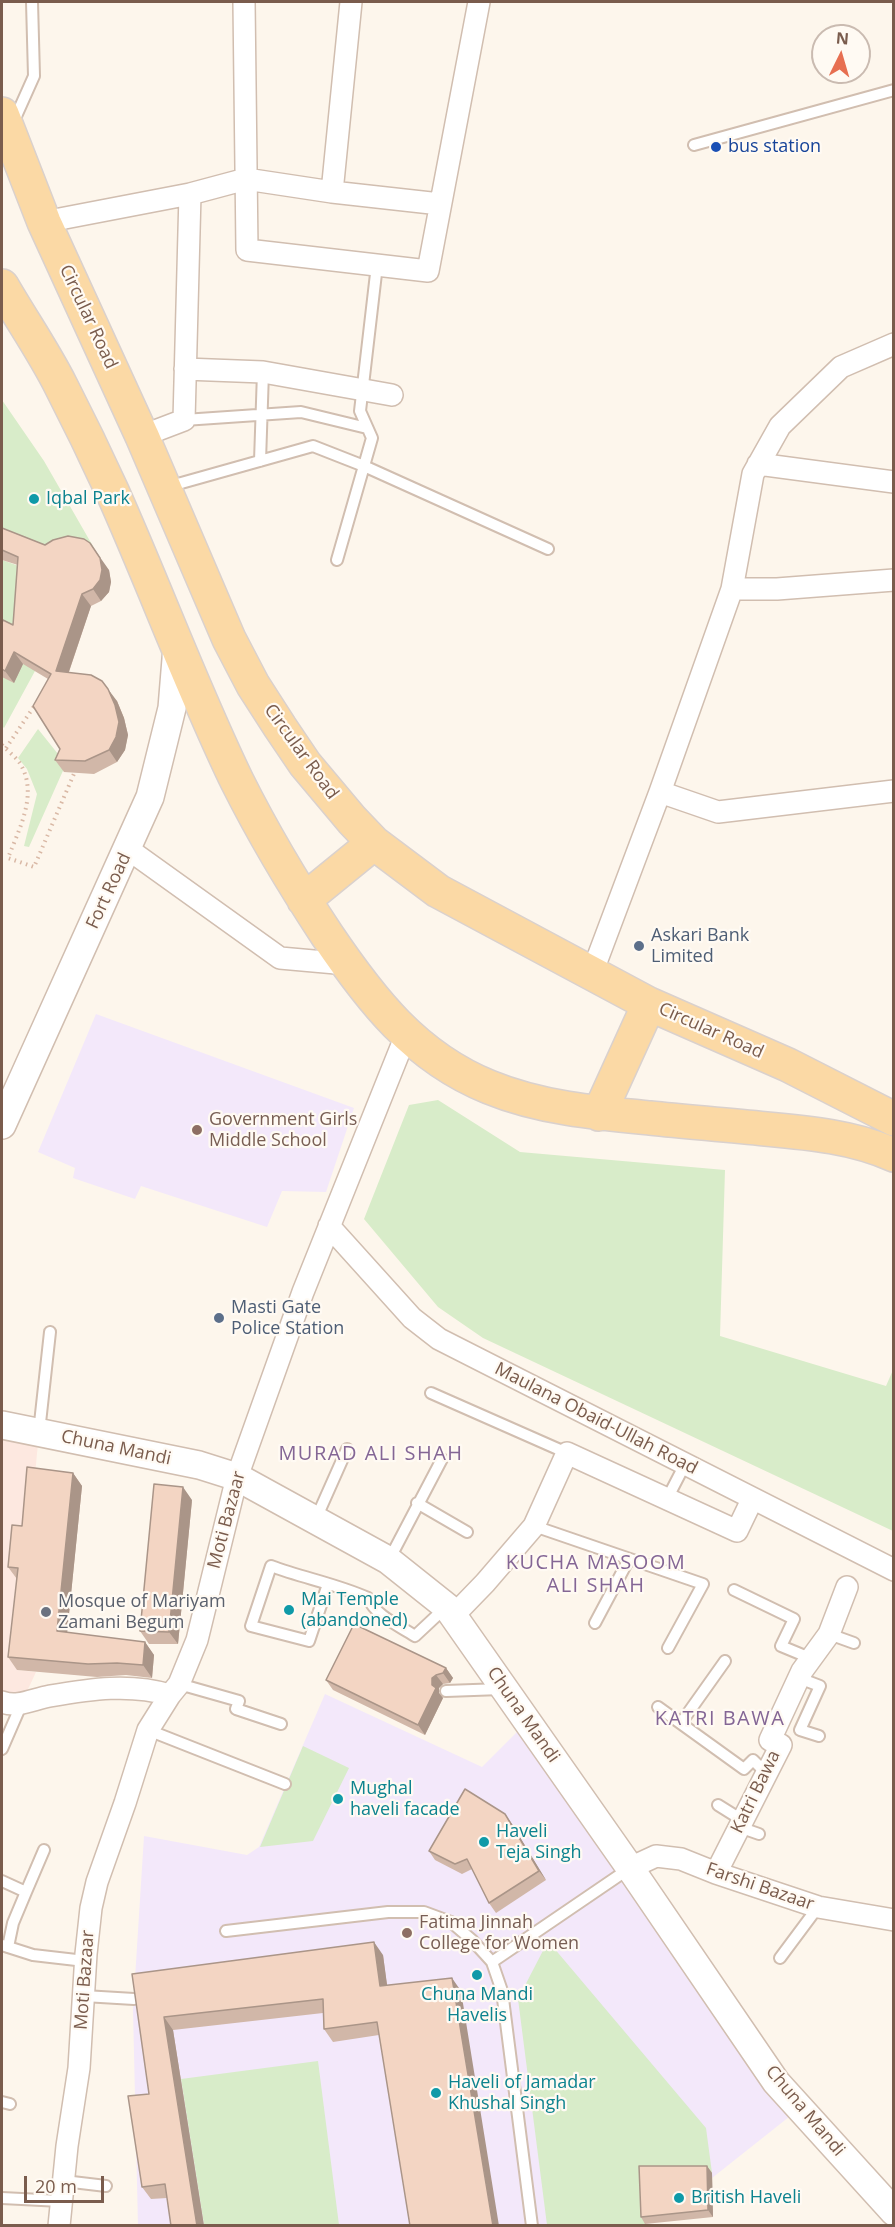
<!DOCTYPE html>
<html>
<head>
<meta charset="utf-8">
<style>
	body { margin:0 }
	#map { position:relative; width:895px; height:2227px; overflow:hidden; background:#fdf6ec; font-family:"Open Sans",sans-serif }
	canvas { display:block }
	.frame { position:absolute; inset:0; border:3px solid #7a5c4d; pointer-events:none }
	.north { position:absolute; left:811px; top:24px; width:60px; height:60px; box-sizing:border-box; background:#fffaf3; border:2px solid #cabbb1; border-radius:50%; rotate:5deg; font-size:16px; font-weight:700; line-height:24px; text-align:center; color:#7a5c4d }
	.north::after { content:''; display:block; margin:auto; width:21px; height:27px; background:#e76f51; clip-path:polygon(50% 0,100% 100%,50% 72%,0 100%) }
	.scale { position:absolute; left:24px; top:2176px; width:80px; height:27px; box-sizing:border-box; border:3px solid #7a5c4d; border-top:0; padding-left:8px; font-size:18px; line-height:21px; white-space:nowrap; color:#7a5c4d; -webkit-text-stroke:4px #fffaf3; paint-order:stroke }
</style>
</head>
<body>
<div id="map">
<canvas width="895" height="2227"></canvas>
<div class="frame"></div>
<div class="north">N</div>
<div class="scale">20 m</div>
</div>
<script>
const ctx = document.querySelector('canvas').getContext('2d');
ctx.lineJoin = 'round';
function fill(path, color) {
  ctx.fillStyle = color;
  ctx.fill(path, 'evenodd');
}
function stroke(path, color, width, dash) {
  ctx.strokeStyle = color;
  ctx.lineWidth = width;
  ctx.lineCap = dash ? 'butt' : 'round';
  ctx.setLineDash(dash || []);
  ctx.stroke(path);
}
function drawText(font, color, halo, rows, align = 'center') {
  ctx.font = font + ' "Open Sans",sans-serif';
  ctx.lineWidth = 4.5;
  ctx.setLineDash([]);
  ctx.textBaseline = 'middle';
  ctx.strokeStyle = halo;
  ctx.fillStyle = color;
  for (const [text, x, y, turn = 0] of rows) {
    ctx.save();
    ctx.translate(x, y);
    ctx.rotate((+turn || 0) * Math.PI / 180);
    ctx.textAlign = isNaN(turn) ? turn : align;
    if (halo) ctx.strokeText(text, 0, 0);
    ctx.fillText(text, 0, 0);
    ctx.restore();
  }
}
const commercial = new Path2D(`
	M2,1424L39,1432L17,1670L36,1672L17,1713L2,1702Z`);
const education = new Path2D(`
	M96,1014L354,1108L326,1192L282,1191L267,1227L141,1186L135,1199L73,1178L75,1168L38,1152Z
	M325,1694L482,1767L527,1722L794,2113L712,2178L713,2217L702,2216L630,2226H138L133,2010L144,1836L247,1855L259,1847Z`);
const green = new Path2D(`
	M2,400L44,461L98,555L2,537Z
	M2,560L47,576L61,592L35,671L4,728L2,726Z
	M38,729L66,764L29,847L24,846L37,794L27,769L18,758Z
	M438,1100L520,1152L725,1170L720,1336L886,1386L893,1370V1531L483,1338L438,1307L364,1219L409,1105Z
	M303,1746L349,1768L313,1841L260,1847Z
	M548,1941L706,2128L712,2173L645,2224L628,2226L547,2225L518,1999Z
	M318,2061L339,2225H204L181,2079Z`);
const path = new Path2D(`
	M2,745C8,751 17,758 21,765C38,795 19,829 8,858L34,867L76,769
	M6,748L35,705`);
const service = new Path2D(`
	M13,123L34,76L32,2
	M694,145L894,90
	M184,420L301,412L367,428
	M260,461L263,372
	M167,487L313,446L364,466L548,549
	M337,560L372,438L360,411L377,265
	M431,1393L567,1453
	M39,1432L50,1332
	M667,1499L682,1470
	M417,1503L467,1532
	M315,1521L347,1449
	M534,1526L703,1584L668,1648
	M389,1560L442,1459
	M328,1584L309,1641L251,1626L271,1566C303,1578 337,1584 368,1598C376,1616 398,1625 415,1636L446,1607
	M734,1590L794,1619L781,1646L810,1658
	M595,1623L629,1559
	M829,1634L854,1643
	M799,1678L820,1686L800,1730L819,1736
	M179,1684L239,1701L236,1709L281,1724
	M446,1691L501,1689
	M658,1707L744,1769L753,1760L767,1774
	M681,1723L725,1661
	M148,1730L285,1784
	M2,1749L22,1703
	M718,1805L742,1820
	M739,1827L759,1834
	M2,1881L26,1892L13,1923L8,1947L2,1945
	M26,1892L44,1850
	M226,1931L388,1912H424L451,1922L472,1940L492,1962L502,1991L532,2226
	M8,1947L33,1955L85,1961
	M780,1958L818,1907
	M492,1962L630,1868
	M84,1996L134,1999
	M2,2102L10,2104
	M64,2181L106,2186
	M2,2198L61,2201`);
const minor = new Path2D(`
	M244,2L247,250L428,271L479,2
	M332,192L351,2
	M44,222L190,194L246,179L332,192L440,204
	M185,369L263,372L392,395
	M142,436L184,420L190,194
	M758,464L894,482
	M732,589L753,474L780,426L841,367L894,344
	M660,792L718,812L894,791
	M128,849L280,958L347,964
	M592,973L660,792L732,589H777L894,580
	M329,1226L412,1318L439,1339L894,1570
	M454,1615L485,1583L534,1526L567,1453L737,1531L750,1504
	M2,1702C18,1708 33,1699 50,1696C91,1689 130,1683 170,1695
	M630,1868L656,1856L681,1859L716,1873L818,1907L894,1920
	M716,1873L781,1745L770,1740L802,1671L829,1634L847,1587
	M59,2226L67,2146L79,2068L86,1954L91,1908L97,1882L125,1803L148,1730L170,1695L179,1684L197,1640L237,1477L303,1292L406,1035`);
const tertiary = new Path2D(`
	M2,1125L150,797L172,708L177,647
	M2,1425L199,1465L237,1477L388,1560L447,1607L630,1868L776,2082L894,2212`);
const primary = new Path2D(`
	M2,114L44,222L142,436L229,639L253,685L280,727L305,764L352,820L374,843L438,891L649,1004L788,1065L894,1119
	M2,286C21,319 44,352 61,386C79,421 96,456 112,491C155,587 191,686 237,781C264,835 294,885 327,935C371,1000 415,1057 489,1087C540,1108 596,1113 650,1118C689,1122 728,1125 766,1129C810,1133 854,1137 894,1155
	M304,900L374,843
	M599,1114L649,1004`);
const wall = new Path2D(`
	M2,528L109,570L111,582L109,592L101,601L91,606L69,672L117,701L124,718L128,735L125,750L117,762L94,774L64,772L55,760L60,749L48,679L23,664L14,683L2,677V623L13,625L18,565L2,560Z
	M73,1473L82,1486L67,1633L145,1642L154,1655L152,1678L126,1675L97,1677L17,1670L8,1657L17,1579L8,1567L22,1526Z
	M192,1500L178,1644H149L140,1631Z
	M446,1668L453,1678L450,1683L443,1684L439,1688V1693L443,1698L425,1735L333,1690L326,1680Z
	M505,1814L546,1880L496,1913L489,1903L472,1869L462,1874L435,1860L429,1851Z
	M383,1955L387,1986L461,1991L379,2035L333,2042L324,2029L323,2013L173,2030L204,2226H171L167,2198L151,2199L142,2187L149,2094L132,1974Z
	M707,2166L712,2173L713,2217L645,2224L641,2217Z`);
const shadedWall = new Path2D(`
	M90,543L109,570L111,582L109,592L101,601L93,589Z
	M82,594L91,606L65,683L56,671Z
	M14,652L23,664L14,683L5,671Z
	M108,689L117,701L124,718L128,735L125,750L117,762L109,750Z
	M73,1473L82,1486L66,1644L57,1631Z
	M183,1487L192,1500L178,1644L169,1632Z
	M145,1642L154,1655L152,1678L143,1665Z
	M446,1668L453,1678L450,1683L443,1673Z
	M436,1675L443,1684L439,1688V1693L443,1698L425,1735L418,1725L432,1678Z
	M505,1814L512,1824L546,1880L539,1871Z
	M374,1942L383,1955L389,1999L380,1986Z
	M452,1978L461,1991L499,2226H493Z
	M164,2017L173,2030L204,2226H197Z
	M707,2166L712,2173L713,2217L708,2210Z`);
const building = new Path2D(`
	M2,528L45,545L53,540L68,536L84,539L90,543L100,558L102,570L100,580L93,589L82,594L56,671L91,675L102,681L108,689L115,705L119,722L116,737L109,750L85,761L55,760L60,749L33,706L51,674L14,652L5,671L2,669V623L3,620L13,625L18,557L2,550Z
	M27,1467L73,1473L57,1631L145,1642L143,1665L117,1663L88,1664L8,1657L18,1568L8,1567L12,1525L22,1526Z
	M154,1484L183,1487L169,1632L140,1631Z
	M354,1624L446,1668L443,1673L436,1675L432,1678V1685L436,1688L418,1725L326,1680Z
	M465,1789L505,1814L539,1871L489,1903L467,1859L455,1864L429,1851Z
	M374,1942L380,1986L452,1978L493,2226H410L377,2022L324,2029L323,1999L164,2017L197,2226H171L165,2184L142,2187L128,2096L149,2094L132,1974Z
	M639,2166H707L708,2210L641,2217Z`);
const markers = [
	[716,147,6,"#1a4fb4"],
	[34,499,6,"#0f9aa8"],
	[639,946,6,"#5c6f8a"],
	[197,1130,6,"#8d6e63"],
	[219,1318,6,"#5c6f8a"],
	[289,1610,6,"#0f9aa8"],
	[46,1612,6,"#6b7280"],
	[338,1799,6,"#0f9aa8"],
	[484,1842,6,"#0f9aa8"],
	[407,1933,6,"#8d6e63"],
	[477,1975,6,"#0f9aa8"],
	[436,2093,6,"#0f9aa8"],
	[679,2198,6,"#0f9aa8"]
];
const transitNames = [
	["bus station",728,147]
];
const streetNames = [
	["Circular Road",88,317,65],
	["Circular Road",301,752,54],
	["Fort Road",109,891,-65],
	["Circular Road",711,1031,24],
	["Maulana Obaid-Ullah Road",596,1419,27],
	["Chuna Mandi",116,1448,12],
	["Moti Bazaar",227,1520,-75],
	["Chuna Mandi",523,1715,55],
	["Katri Bawa",756,1792,-64],
	["Farshi Bazaar",760,1887,19],
	["Moti Bazaar",85,1980,-86],
	["Chuna Mandi",805,2111,50]
];
const cultureNames = [
	["Iqbal Park",46,499],
	["Mai Temple",301,1600],
	["(abandoned)",301,1621],
	["Mughal",350,1789],
	["haveli facade",350,1810],
	["Haveli",496,1832],
	["Teja Singh",496,1853],
	["Chuna Mandi",477,1995,"center"],
	["Havelis",477,2016,"center"],
	["Haveli of Jamadar",448,2083],
	["Khushal Singh",448,2104],
	["British Haveli",691,2198]
];
const serviceNames = [
	["Askari Bank",651,936],
	["Limited",651,957],
	["Masti Gate",231,1308],
	["Police Station",231,1329]
];
const educationNames = [
	["Government Girls",209,1120],
	["Middle School",209,1141],
	["Fatima Jinnah",419,1923],
	["College for Women",419,1944]
];
const worshipNames = [
	["Mosque of Mariyam",58,1602],
	["Zamani Begum",58,1623]
];
const neighbourhoodNames = [
	["MURAD ALI SHAH",371,1454],
	["KUCHA MASOOM",596,1563],
	["ALI SHAH",596,1586],
	["KATRI BAWA",720,1719]
];
fill(commercial, '#fde8e0');
fill(education, '#f3e8fa');
fill(green, '#d8ecc9');
stroke(service, '#d1beb0', 14);
stroke(minor, '#d1beb0', 24);
stroke(tertiary, '#d1beb0', 30);
stroke(primary, '#dad1cd', 36);
stroke(path, '#d9b8a5', 4, [1.5, 4.5]);
stroke(service, '#fff', 10);
stroke(minor, '#fff', 21);
stroke(tertiary, '#fff', 27);
stroke(primary, '#fbd9a5', 33);
fill(wall, '#d1b7a8');
fill(shadedWall, '#aa9588');
fill(building, '#f3d5c3');
stroke(building, '#aa9588', 1.5);
for (const [x, y, r, color] of markers) {
  const dot = new Path2D();
  dot.arc(x, y, r, 0, 2 * Math.PI);
  ctx.fillStyle = color;
  ctx.fill(dot);
  stroke(dot, '#fffaf3', 2);
}
drawText('18px', '#164399', '#fffaf3', transitNames, 'left');
drawText('18px', '#7a5c4d', '#fffaf3', streetNames);
drawText('18px', '#0d838f', '#fffaf3', cultureNames, 'left');
drawText('18px', '#4e5e75', '#fffaf3', serviceNames, 'left');
drawText('18px', '#785e54', '#fffaf3', educationNames, 'left');
drawText('18px', '#5b616d', '#fffaf3', worshipNames, 'left');
ctx.letterSpacing = '1.5px';
drawText('20px', '#846695', '#fffaf3', neighbourhoodNames);
ctx.letterSpacing = '0px';
</script>
</body>
</html>
